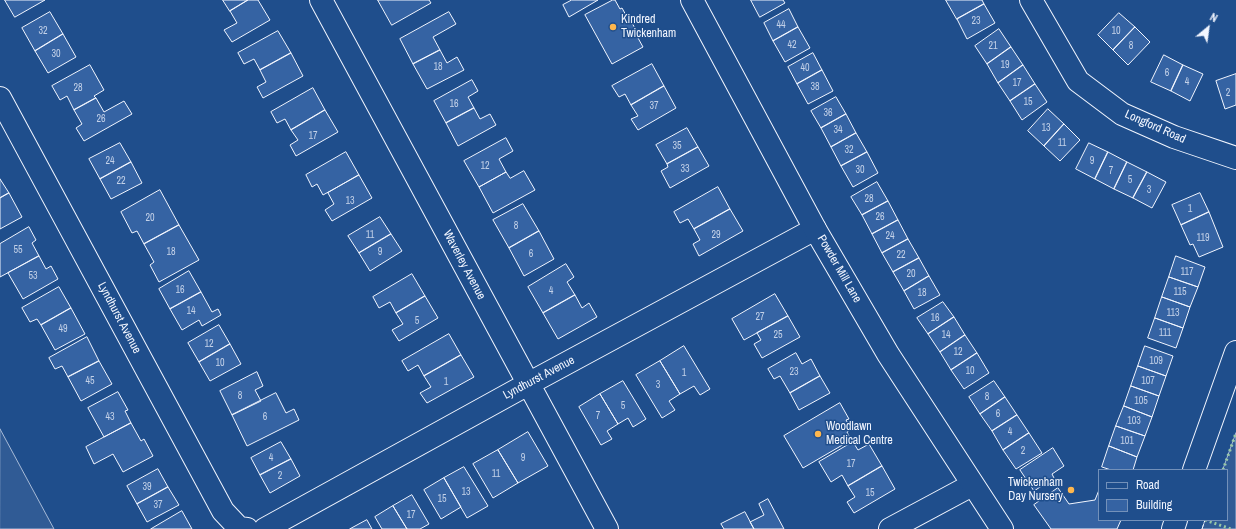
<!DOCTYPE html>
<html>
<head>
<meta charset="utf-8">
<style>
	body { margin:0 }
	#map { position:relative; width:1236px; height:529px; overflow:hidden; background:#1f4e8c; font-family:"Archivo Narrow",sans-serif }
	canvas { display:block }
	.legend { position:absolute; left:1098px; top:469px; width:130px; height:52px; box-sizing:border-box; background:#1f4e8c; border:1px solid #7391ba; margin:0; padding:5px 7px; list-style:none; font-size:12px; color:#f2f6ff }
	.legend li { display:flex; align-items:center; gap:8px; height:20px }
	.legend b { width:20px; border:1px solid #7391ba }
	.north { position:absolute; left:1188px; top:8px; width:40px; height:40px; -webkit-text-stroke:3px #1f4e8c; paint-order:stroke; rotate:29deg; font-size:11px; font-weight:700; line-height:16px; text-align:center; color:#f2f6ff }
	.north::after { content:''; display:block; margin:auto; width:14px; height:18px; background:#f2f6ff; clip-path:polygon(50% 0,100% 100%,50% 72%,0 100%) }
</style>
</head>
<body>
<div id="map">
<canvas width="1236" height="529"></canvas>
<ul class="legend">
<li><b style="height:5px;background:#1f4e8c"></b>Road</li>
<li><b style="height:11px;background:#3563a3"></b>Building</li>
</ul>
<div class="north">N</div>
</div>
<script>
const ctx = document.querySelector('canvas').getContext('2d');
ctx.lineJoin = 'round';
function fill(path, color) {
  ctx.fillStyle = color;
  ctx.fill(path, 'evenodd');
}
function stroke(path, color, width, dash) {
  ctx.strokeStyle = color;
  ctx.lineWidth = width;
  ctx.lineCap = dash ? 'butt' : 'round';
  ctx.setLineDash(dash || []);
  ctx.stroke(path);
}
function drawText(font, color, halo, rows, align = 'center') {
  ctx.font = font + ' "Archivo Narrow",sans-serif';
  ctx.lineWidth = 3;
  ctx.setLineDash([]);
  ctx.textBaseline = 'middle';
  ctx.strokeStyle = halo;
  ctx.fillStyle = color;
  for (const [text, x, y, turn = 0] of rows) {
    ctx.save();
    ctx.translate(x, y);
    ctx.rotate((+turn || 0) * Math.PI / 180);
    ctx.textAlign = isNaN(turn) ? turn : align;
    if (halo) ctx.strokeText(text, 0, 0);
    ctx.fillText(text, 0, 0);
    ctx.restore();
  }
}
const built = new Path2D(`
	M0,429L54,529H0Z
	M1236,433V529H1202L1205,520H1227V470H1223Z`);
const building = new Path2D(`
	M5,0H45L15,17Z
	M223,0H248L230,11Z
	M248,0H258L270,20L232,42L224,30L237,23L230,11Z
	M378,0H429L431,3L392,25Z
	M572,0H598L569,17L563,5Z
	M613,0H615L620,9L622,8L627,17L628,16L640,37L638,38L643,47L612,64L585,15Z
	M751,0H783L785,3L760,17Z
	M946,0H982L984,4L957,19Z
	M984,4L995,23L967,39L957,19Z
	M789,9L798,27L773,41L764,23Z
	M50,12L63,34L35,51L22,28Z
	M449,12L456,24L433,37L440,50L413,64L400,39Z
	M1119,13L1135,27L1113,50L1098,35Z
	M798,27L810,48L785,62L773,41Z
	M1135,27L1150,42L1128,65L1113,50Z
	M999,29L1011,47L987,64L975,46Z
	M278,31L291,53L260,70L254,59L244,64L238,53Z
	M63,34L76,57L48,73L35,51Z
	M1011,47L1023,65L998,83L987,64Z
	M440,50L447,63L457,57L464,70L427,89L413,64Z
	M291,53L303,76L263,98L257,87L266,82L260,70Z
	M813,53L822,70L797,84L788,67Z
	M1164,55L1183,65L1171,91L1151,82Z
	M652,64L664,86L631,105L625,94L619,97L612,86Z
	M90,65L104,90L94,96L96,98L74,110L67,96L60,100L52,86Z
	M1023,65L1035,84L1010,101L998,83Z
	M1183,65L1203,74L1190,101L1171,91Z
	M822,70L833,91L808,104L797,84Z
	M1236,74V105L1225,109L1216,81Z
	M472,80L478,91L468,97L474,108L446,123L434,101Z
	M1035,84L1047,102L1022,120L1010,101Z
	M664,86L676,108L638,130L631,119L638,116L631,105Z
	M313,88L325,110L291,130L285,119L277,123L271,112Z
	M836,97L846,114L821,128L811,111Z
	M96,98L104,112L124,101L132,114L84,141L76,128L82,124L74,110Z
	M474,108L480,119L490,114L496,125L458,146L446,123Z
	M1048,109L1064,124L1044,146L1028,131Z
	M325,110L338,132L296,156L290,145L298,140L291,130Z
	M846,114L856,133L831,147L821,128Z
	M1064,124L1080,140L1060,161L1044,146Z
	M687,128L698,147L667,164L656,145Z
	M856,133L867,152L841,166L831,147Z
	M506,138L513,151L499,159L506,172L479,187L464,161Z
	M120,143L131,162L100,179L89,159Z
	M1089,143L1108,152L1095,179L1076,169Z
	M698,147L709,166L670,188L661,171L668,167L667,164Z
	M346,152L359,175L323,195L317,184L312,187L306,175Z
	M867,152L878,173L853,187L841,166Z
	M1108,152L1127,162L1114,189L1095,179Z
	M131,162L142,183L111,199L100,179Z
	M1127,162L1147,172L1133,198L1114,189Z
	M524,171L535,190L493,213L479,187L506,172L510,178Z
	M1147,172L1166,182L1152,208L1133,198Z
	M359,175L372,198L332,221L325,210L334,204L328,193Z
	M0,179L9,193L0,198Z
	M877,182L888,201L862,215L851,197Z
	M718,187L730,209L694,229L688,219L680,223L674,212Z
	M160,190L179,225L144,244L137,231L132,233L121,212Z
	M9,193L22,217L0,229V198Z
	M1200,193L1209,212L1181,225L1172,205Z
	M888,201L898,220L872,234L862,215Z
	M523,204L539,231L509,248L493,220Z
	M730,209L743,231L699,256L693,244L700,240L694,229Z
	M1209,212L1223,247L1199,257L1193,244L1190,245L1181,225Z
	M380,217L391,234L359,253L348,236Z
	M898,220L908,239L882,253L872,234Z
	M179,225L199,260L159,282L150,265L154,262L144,244Z
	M29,227L36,240L32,243L39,256L0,277V244Z
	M539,231L554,259L524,276L509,248Z
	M391,234L402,251L370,271L359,253Z
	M908,239L919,258L893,272L882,253Z
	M39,256L46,269L51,266L58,279L23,299L8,273Z
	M1176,256L1205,267L1198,287L1169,277Z
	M919,258L929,276L904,291L893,272Z
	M566,264L574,277L567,282L575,295L543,313L528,287Z
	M189,271L201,292L170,309L159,289Z
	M412,274L425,296L396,313L390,302L379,308L373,297Z
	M929,276L940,295L914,309L904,291Z
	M1169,277L1198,287L1190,307L1162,297Z
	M59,287L71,308L41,325L37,319L30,322L22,308Z
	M201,292L212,312L218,309L221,315L202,326L199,320L182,330L170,309Z
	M775,294L788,316L744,340L732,319Z
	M575,295L582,308L589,303L597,317L558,339L543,313Z
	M425,296L438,318L399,341L392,330L403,324L396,313Z
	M1162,297L1190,307L1183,328L1155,318Z
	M943,302L954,317L928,334L917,318Z
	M71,308L85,334L55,350L41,325Z
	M788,316L800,337L762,358L754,344L761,340L757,333Z
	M954,317L965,335L940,352L928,334Z
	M1155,318L1183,328L1176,348L1148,338Z
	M219,325L230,344L199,362L188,343Z
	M449,334L461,355L424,376L418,365L408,371L402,361Z
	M965,335L977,353L951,370L940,352Z
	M87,337L99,361L68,377L62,366L55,369L49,358Z
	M230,344L241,364L210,381L199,362Z
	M684,346L710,389L700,395L694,386L680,394L660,361Z
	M1145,346L1173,356L1166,376L1138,366Z
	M796,353L802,364L811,359L820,376L790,393L780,376L774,379L768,369Z
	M977,353L989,373L964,389L951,370Z
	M461,355L474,377L427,403L420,393L431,387L424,376Z
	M99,361L112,384L81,401L68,377Z
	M660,361L680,394L669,401L675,410L662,418L636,375Z
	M1138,366L1166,376L1159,396L1131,386Z
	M257,372L263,386L255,390L261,401L232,415L220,391Z
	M820,376L830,393L799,410L790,393Z
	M623,381L646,419L633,427L628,418L618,424L600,394Z
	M994,381L1005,397L980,414L969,397Z
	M1131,386L1159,396L1152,417L1124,406Z
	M118,392L128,410L125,411L131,423L104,437L88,408Z
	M276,393L286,413L294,409L299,420L247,446L232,415Z
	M600,394L618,424L607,431L612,439L601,445L579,407Z
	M1005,397L1017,415L992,431L980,414Z
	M840,403L849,419L846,420L851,429L847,432L851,440L803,468L784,436Z
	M1124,406L1152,417L1145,436L1116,426Z
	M1017,415L1029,433L1003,450L992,431Z
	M131,423L141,441L144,439L153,456L123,472L113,454L94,464L86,447Z
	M1116,426L1145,436L1137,457L1109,446Z
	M528,432L548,466L518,483L498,450Z
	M1029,433L1042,453L1016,469L1003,450Z
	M281,442L291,459L260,475L251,458Z
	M853,442L858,450L869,444L882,466L848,486L842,475L831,482L819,462Z
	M1109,446L1137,457L1133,470H1111L1102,467Z
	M1053,448L1064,466L1052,474L1054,478L1034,491L1020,470Z
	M498,450L518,483L493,498L473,464Z
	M291,459L300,476L270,493L260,475Z
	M882,466L895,489L854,513L847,502L855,497L848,486Z
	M464,467L488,506L467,518L444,478Z
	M158,469L168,487L137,504L127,486Z
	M444,478L461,507L441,519L424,490Z
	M168,487L179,505L147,522L137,504Z
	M1058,488L1069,504L1095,500L1099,490V520H1121L1117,529H1051L1034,505Z
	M412,495L429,524L420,529H407L393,506Z
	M768,499L784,529H754L750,522L764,515L759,504Z
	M393,506L407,529H382L375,517Z
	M182,511L192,529H151Z
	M745,512L754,529H724L721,524Z
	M367,520L372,529H350Z`);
const minor = new Path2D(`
	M321,0L607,529
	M1031,0L1078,81L1122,114L1174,137L1236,158
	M0,98L223,511L239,528L247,529
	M265,529L528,384L815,229
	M890,529L972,485`);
const tertiary = new Path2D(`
	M692,0L815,229L888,354L1002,529`);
const secondary = new Path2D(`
	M1194,470L1236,352
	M1173,529L1176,520`);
const hedge = new Path2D(`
	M1223,470L1236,433
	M1205,520L1231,529`);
const fence = new Path2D(`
	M1202,529L1205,520`);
const markers = [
	[613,27,4,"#ffb74d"],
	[818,434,4,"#ffb74d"],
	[1071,490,4,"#ffb74d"]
];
const numberNames = [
	["23",976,21],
	["44",781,25],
	["32",43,31],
	["10",1116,31],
	["42",792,45],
	["21",993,46],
	["8",1131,46],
	["30",56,54],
	["19",1005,65],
	["18",438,67],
	["40",805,68],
	["6",1167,73],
	["4",1187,82],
	["17",1017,83],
	["38",815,87],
	["28",78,88],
	["2",1228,93],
	["15",1028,102],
	["16",454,104],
	["37",654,106],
	["36",828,113],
	["26",101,119],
	["13",1046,128],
	["34",838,130],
	["17",313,136],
	["11",1062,143],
	["35",677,146],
	["32",849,150],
	["24",110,161],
	["9",1092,161],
	["12",485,166],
	["33",685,169],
	["30",860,170],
	["7",1111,171],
	["5",1130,180],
	["22",121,181],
	["3",1149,190],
	["28",869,199],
	["13",350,201],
	["1",1190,209],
	["26",880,217],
	["20",150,218],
	["8",516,226],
	["11",370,235],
	["29",716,235],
	["24",890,236],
	["119",1203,238],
	["55",18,250],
	["18",171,252],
	["9",380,252],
	["6",531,254],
	["22",901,255],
	["117",1187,272],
	["20",911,274],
	["53",33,276],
	["16",180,290],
	["4",551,291],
	["115",1180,292],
	["18",922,293],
	["14",191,311],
	["113",1173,313],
	["27",760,317],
	["16",935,318],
	["5",417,321],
	["49",63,329],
	["111",1165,333],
	["25",778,335],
	["14",946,335],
	["12",209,344],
	["12",958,352],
	["109",1156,361],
	["10",220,363],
	["10",970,371],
	["23",794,372],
	["1",684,373],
	["45",90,381],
	["107",1148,381],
	["1",446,382],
	["3",658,385],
	["8",240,396],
	["8",987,397],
	["105",1141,401],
	["5",623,406],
	["6",998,414],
	["7",598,416],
	["43",110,417],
	["6",265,417],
	["103",1134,421],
	["4",1010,432],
	["101",1127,441],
	["2",1023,451],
	["4",271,458],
	["9",523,458],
	["17",851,464],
	["11",496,474],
	["2",280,476],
	["39",147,487],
	["13",466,492],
	["15",870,493],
	["15",442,499],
	["37",158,505],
	["17",411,515]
];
const poiNames = [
	["Kindred",621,20],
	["Twickenham",621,34],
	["Woodlawn",826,427],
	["Medical Centre",826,441],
	["Twickenham",1063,483,"right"],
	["Day Nursery",1063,497,"right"]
];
const streetNames = [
	["Longford Road",1155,127,24],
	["Waverley Avenue",464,265,62],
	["Powder Mill Lane",839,269,60],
	["Lyndhurst Avenue",119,318,62],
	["Lyndhurst Avenue",539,378,-28]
];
fill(built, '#305b95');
stroke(built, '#a8bbd7', 1);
fill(building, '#3563a3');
stroke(building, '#f2f6ff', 1);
stroke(minor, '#f2f6ff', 24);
stroke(tertiary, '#f2f6ff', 24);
stroke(secondary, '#f2f6ff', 24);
stroke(minor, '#1f4e8c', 22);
stroke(tertiary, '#1f4e8c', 22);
stroke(secondary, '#1f4e8c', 22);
stroke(hedge, '#97c8a6', 3, [2, 3]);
stroke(fence, '#f2f6ff', 1, [5, 2]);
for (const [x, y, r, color] of markers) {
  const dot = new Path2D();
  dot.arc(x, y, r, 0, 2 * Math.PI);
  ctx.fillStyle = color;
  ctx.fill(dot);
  stroke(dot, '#1f4e8c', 1.5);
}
drawText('10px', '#c3d1e8', null, numberNames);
drawText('12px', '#f2f6ff', '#1f4e8c', poiNames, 'left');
drawText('12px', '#f2f6ff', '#1f4e8c', streetNames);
</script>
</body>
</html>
